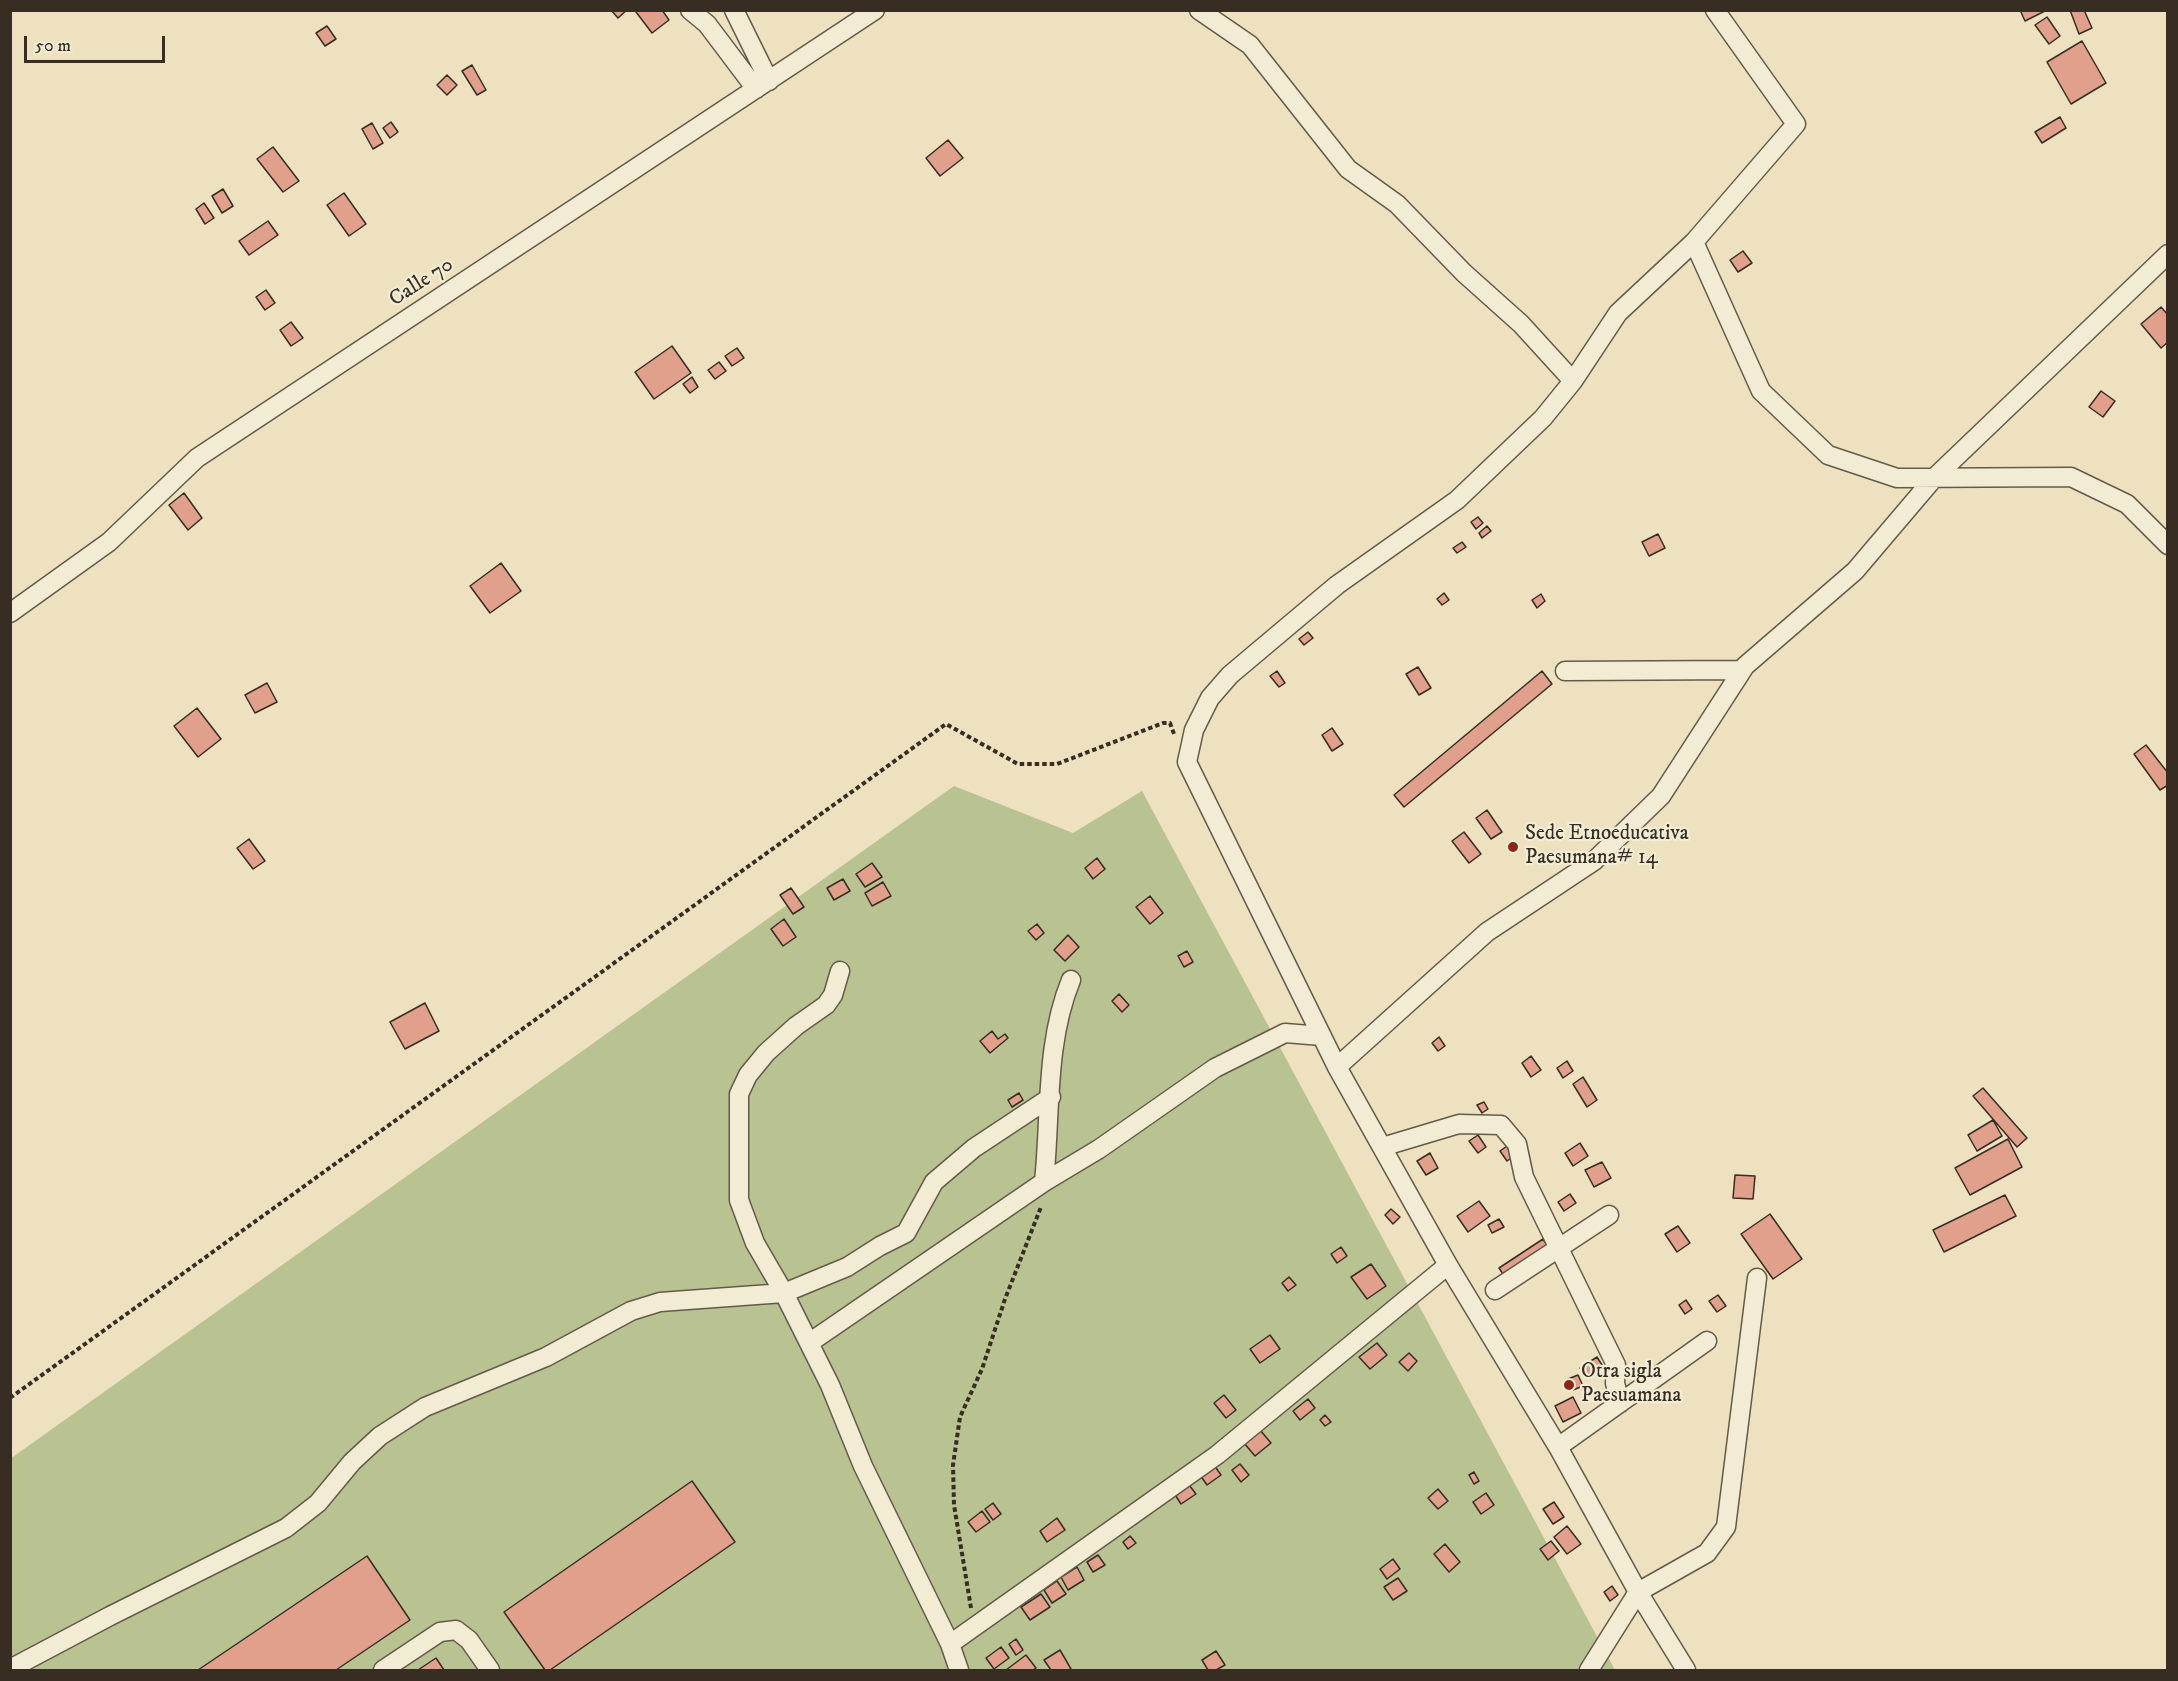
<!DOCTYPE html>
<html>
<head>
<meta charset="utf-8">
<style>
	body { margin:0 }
	#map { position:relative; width:2178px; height:1681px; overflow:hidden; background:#ede1bf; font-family:"IM FELL DW Pica",serif }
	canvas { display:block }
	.frame { position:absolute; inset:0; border:12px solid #372d23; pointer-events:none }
	.scale { position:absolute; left:24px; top:36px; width:141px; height:27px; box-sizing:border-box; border:3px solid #372d23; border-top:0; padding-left:8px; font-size:18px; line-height:21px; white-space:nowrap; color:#372d23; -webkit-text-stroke:4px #f3ecd5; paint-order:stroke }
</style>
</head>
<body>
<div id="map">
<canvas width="2178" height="1681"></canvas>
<div class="frame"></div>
<div class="scale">50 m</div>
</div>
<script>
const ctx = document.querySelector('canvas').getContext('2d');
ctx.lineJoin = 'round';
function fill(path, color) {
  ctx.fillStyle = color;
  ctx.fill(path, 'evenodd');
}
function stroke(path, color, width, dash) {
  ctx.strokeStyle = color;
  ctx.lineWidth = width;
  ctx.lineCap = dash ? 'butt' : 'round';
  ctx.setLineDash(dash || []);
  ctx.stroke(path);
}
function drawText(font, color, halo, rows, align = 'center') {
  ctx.font = font + ' "IM FELL DW Pica",serif';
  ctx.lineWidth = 4.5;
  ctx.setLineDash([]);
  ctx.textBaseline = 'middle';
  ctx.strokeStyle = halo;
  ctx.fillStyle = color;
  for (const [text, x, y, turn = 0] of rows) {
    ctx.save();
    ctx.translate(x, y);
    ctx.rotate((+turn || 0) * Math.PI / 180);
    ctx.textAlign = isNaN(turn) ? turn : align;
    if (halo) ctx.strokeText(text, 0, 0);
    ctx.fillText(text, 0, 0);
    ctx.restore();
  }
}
const green = new Path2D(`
	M954,786L1073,833L1142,791L1615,1670H11L10,1459Z`);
const building = new Path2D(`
	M611,10H627L618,18Z
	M638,10H662L669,20L652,33L636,12Z
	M2020,10H2047L2025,21Z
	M2070,10H2084L2092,28L2079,34Z
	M2047,17L2060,36L2049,44L2035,25Z
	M327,26L336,39L325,46L316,33Z
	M2082,41L2106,83L2071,104L2047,62Z
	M472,65L486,90L477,95L462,71Z
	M447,75L457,85L447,95L437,85Z
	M2060,117L2066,128L2042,143L2035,132Z
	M391,122L398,132L390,138L383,128Z
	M372,123L383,143L373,149L362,129Z
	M948,140L963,158L940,176L926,158Z
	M273,147L299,181L283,192L257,159Z
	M223,189L233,206L222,213L212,196Z
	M344,193L366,224L349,236L327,205Z
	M204,203L214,218L205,224L196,209Z
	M268,221L278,235L249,255L239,241Z
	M1743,251L1752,263L1738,272L1730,260Z
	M266,290L275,303L265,310L256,297Z
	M2161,307L2168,315V342L2161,348L2141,324Z
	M291,322L303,338L291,346L280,330Z
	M672,346L691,373L654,399L635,372Z
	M737,348L744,358L732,366L725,356Z
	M719,362L726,371L715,379L708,370Z
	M692,377L698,387L690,393L683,384Z
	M2101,391L2115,401L2103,417L2089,407Z
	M184,493L202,518L188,530L169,505Z
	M1478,517L1483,523L1476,529L1471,522Z
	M1487,526L1491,531L1482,538L1479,533Z
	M1658,534L1665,548L1649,556L1642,542Z
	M1462,542L1466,547L1457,553L1453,548Z
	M501,563L521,591L490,613L470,586Z
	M1444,593L1449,600L1442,605L1437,599Z
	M1541,594L1545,601L1537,608L1532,600Z
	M1308,632L1313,638L1304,645L1299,639Z
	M1418,667L1431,688L1419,695L1406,674Z
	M1277,671L1285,683L1279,687L1270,676Z
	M1542,671L1552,684L1404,807L1394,795Z
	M267,683L277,702L255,713L245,695Z
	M197,708L221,739L198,757L174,726Z
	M1332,728L1343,744L1332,751L1322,735Z
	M2146,745L2168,773V785L2160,790L2134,754Z
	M1487,810L1502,832L1491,839L1476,818Z
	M1464,832L1481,854L1469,863L1452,841Z
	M249,839L265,861L253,869L237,848Z
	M1097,858L1105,869L1093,879L1085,868Z
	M872,863L882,877L865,887L856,874Z
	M843,879L850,891L834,900L827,888Z
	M883,882L891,896L872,906L865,893Z
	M791,888L804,907L793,914L780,895Z
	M1150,896L1163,913L1150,924L1136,907Z
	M784,919L796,937L783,946L771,929Z
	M1037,924L1044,933L1036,940L1028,931Z
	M1068,935L1079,947L1065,961L1054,950Z
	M1187,951L1193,962L1184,967L1178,956Z
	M1119,994L1129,1005L1122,1012L1112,1001Z
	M425,1003L439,1031L405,1049L390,1022Z
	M992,1031L998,1039L1005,1034L1008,1038L990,1053L980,1041Z
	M1439,1037L1445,1046L1438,1051L1432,1043Z
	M1531,1056L1541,1070L1531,1077L1522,1063Z
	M1567,1061L1573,1071L1563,1078L1557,1068Z
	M1583,1077L1597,1100L1587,1107L1573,1084Z
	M1983,1088L2027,1138L2017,1147L1973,1096Z
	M1019,1093L1023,1100L1012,1107L1008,1100Z
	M1484,1102L1488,1109L1482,1113L1477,1105Z
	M1993,1120L2002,1136L1977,1151L1968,1135Z
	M1478,1135L1486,1147L1478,1153L1469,1141Z
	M2008,1139L2022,1167L1970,1195L1955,1168Z
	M1580,1143L1588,1156L1573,1166L1565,1153Z
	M1507,1146L1514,1156L1507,1161L1500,1151Z
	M1430,1153L1438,1168L1426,1175L1417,1161Z
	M1602,1162L1611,1178L1594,1187L1585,1170Z
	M1735,1175L1755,1176L1753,1199L1733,1198Z
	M1570,1194L1576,1203L1564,1211L1558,1202Z
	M2005,1195L2016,1216L1944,1252L1933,1230Z
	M1479,1201L1490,1216L1468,1232L1457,1216Z
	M1391,1209L1400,1217L1393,1224L1385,1215Z
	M1770,1214L1802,1259L1773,1279L1741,1234Z
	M1499,1219L1504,1227L1492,1233L1488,1225Z
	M1678,1226L1690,1243L1677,1252L1665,1234Z
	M1543,1239L1547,1245L1503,1274L1499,1268Z
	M1341,1247L1347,1256L1337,1263L1331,1254Z
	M1371,1264L1386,1286L1367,1299L1351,1277Z
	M1289,1277L1296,1285L1288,1291L1282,1283Z
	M1718,1295L1726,1306L1717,1312L1709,1301Z
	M1686,1300L1692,1309L1685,1314L1679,1305Z
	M1270,1335L1280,1349L1260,1363L1250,1349Z
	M1377,1343L1387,1355L1370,1369L1359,1357Z
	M1409,1353L1417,1361L1408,1371L1399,1362Z
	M1597,1357L1602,1365L1586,1376L1580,1368Z
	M1578,1375L1583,1386L1573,1390L1568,1379Z
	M1224,1395L1236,1410L1226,1418L1214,1403Z
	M1573,1397L1581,1413L1563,1422L1555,1406Z
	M1308,1399L1315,1408L1300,1420L1293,1411Z
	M1325,1415L1331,1422L1325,1426L1320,1420Z
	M1260,1430L1271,1443L1255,1456L1244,1443Z
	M1240,1464L1249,1475L1241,1482L1232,1470Z
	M1214,1465L1221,1475L1207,1485L1200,1475Z
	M1474,1472L1479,1481L1474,1484L1469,1475Z
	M692,1481L735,1542L550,1670H545L504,1612Z
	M1186,1481L1196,1494L1181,1504L1172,1490Z
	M1438,1489L1448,1501L1438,1509L1428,1498Z
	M1486,1493L1494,1505L1481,1514L1473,1502Z
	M1554,1502L1564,1517L1553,1524L1543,1509Z
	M993,1503L1001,1514L993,1520L985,1509Z
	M982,1511L990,1522L976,1532L968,1522Z
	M1057,1518L1065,1530L1047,1542L1040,1531Z
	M1567,1526L1581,1544L1567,1554L1554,1537Z
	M1130,1536L1136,1543L1128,1549L1123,1542Z
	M1551,1541L1559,1551L1548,1560L1540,1549Z
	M1445,1544L1460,1562L1449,1572L1434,1554Z
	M1098,1555L1105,1565L1093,1572L1087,1562Z
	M367,1556L410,1620L336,1670H198Z
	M1393,1559L1400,1569L1387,1579L1380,1569Z
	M1077,1567L1084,1580L1068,1590L1061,1577Z
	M1398,1578L1407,1591L1393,1600L1384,1587Z
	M1057,1581L1066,1594L1052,1603L1044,1590Z
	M1612,1586L1618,1595L1610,1601L1604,1592Z
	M1041,1594L1050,1607L1030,1620L1021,1607Z
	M1016,1639L1023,1650L1016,1655L1009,1644Z
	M1001,1647L1009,1658L994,1669L986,1658Z
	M1060,1650L1071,1669L1068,1670H1051L1044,1660Z
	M1216,1651L1225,1665L1216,1670H1208L1202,1660Z
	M1026,1655L1036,1668L1033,1670H1006Z
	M436,1658L444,1670H418Z`);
const path = new Path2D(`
	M10,1398L946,724L1018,764H1057L1163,723H1170L1174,734
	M971,1608L954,1505L953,1465L960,1417L982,1369L1005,1299L1041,1207`);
const street = new Path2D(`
	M690,10L707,24L756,89
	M734,10L769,81
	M1199,10L1250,45L1348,169L1397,204L1464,273L1521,324L1573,381
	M1694,242L1761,391L1828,455L1897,478L2071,477L2127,504L2168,545
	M10,613L109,542L197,458L875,10
	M1565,671L1742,670
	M840,971L833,995L826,1005L796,1026L766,1053L748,1075L739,1094V1200L755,1243L784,1293L830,1385L863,1466L950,1644L959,1670
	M1337,1067L1487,932L1594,861L1661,796L1745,666L1855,571L1934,478L2168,254
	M1382,1147L1459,1124L1501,1125L1517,1144L1524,1177L1616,1365L1615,1383L1620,1403
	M1044,1182C1051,1115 1045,1043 1071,980
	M1495,1290L1609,1215
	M809,1343L1044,1182L1099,1149L1215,1068L1285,1033L1322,1036
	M1558,1447L1707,1341
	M950,1644L1217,1455L1448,1265
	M10,1669L110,1616L286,1528L318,1503L352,1462L380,1436L425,1407L546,1357L631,1311L660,1302L784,1293L847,1267L880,1246L906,1233L934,1182L974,1148L1051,1097
	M383,1670L440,1632L456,1630L469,1640L490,1670
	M1589,1670L1638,1592L1707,1553L1726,1527L1757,1278
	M1686,1670L1638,1592L1558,1447L1448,1265L1337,1067L1187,762L1194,730L1210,698L1230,675L1337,585L1457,500L1543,418L1573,381L1618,313L1694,242L1796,124L1715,10`);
const markers = [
	[1513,847,6,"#8f2418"],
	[1569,1385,6,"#8f2418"]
];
const streetNames = [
	["Calle 70",422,283,-33]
];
const poiNames = [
	["Sede Etnoeducativa",1525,835],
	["Paesumana# 14",1525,859],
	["Otra sigla",1581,1373],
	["Paesuamana",1581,1397]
];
fill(green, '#b9c291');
fill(building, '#e1a08b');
stroke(building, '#372d23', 1.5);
stroke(street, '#645a4a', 21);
stroke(path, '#372d23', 4, [4.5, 3]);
stroke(street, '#f3ecd5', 18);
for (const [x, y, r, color] of markers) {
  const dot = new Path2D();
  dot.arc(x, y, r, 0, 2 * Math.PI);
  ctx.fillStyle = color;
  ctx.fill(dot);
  stroke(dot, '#f3ecd5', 2);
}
drawText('21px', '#372d23', '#f3ecd5', streetNames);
drawText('21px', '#372d23', '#f3ecd5', poiNames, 'left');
</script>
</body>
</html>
